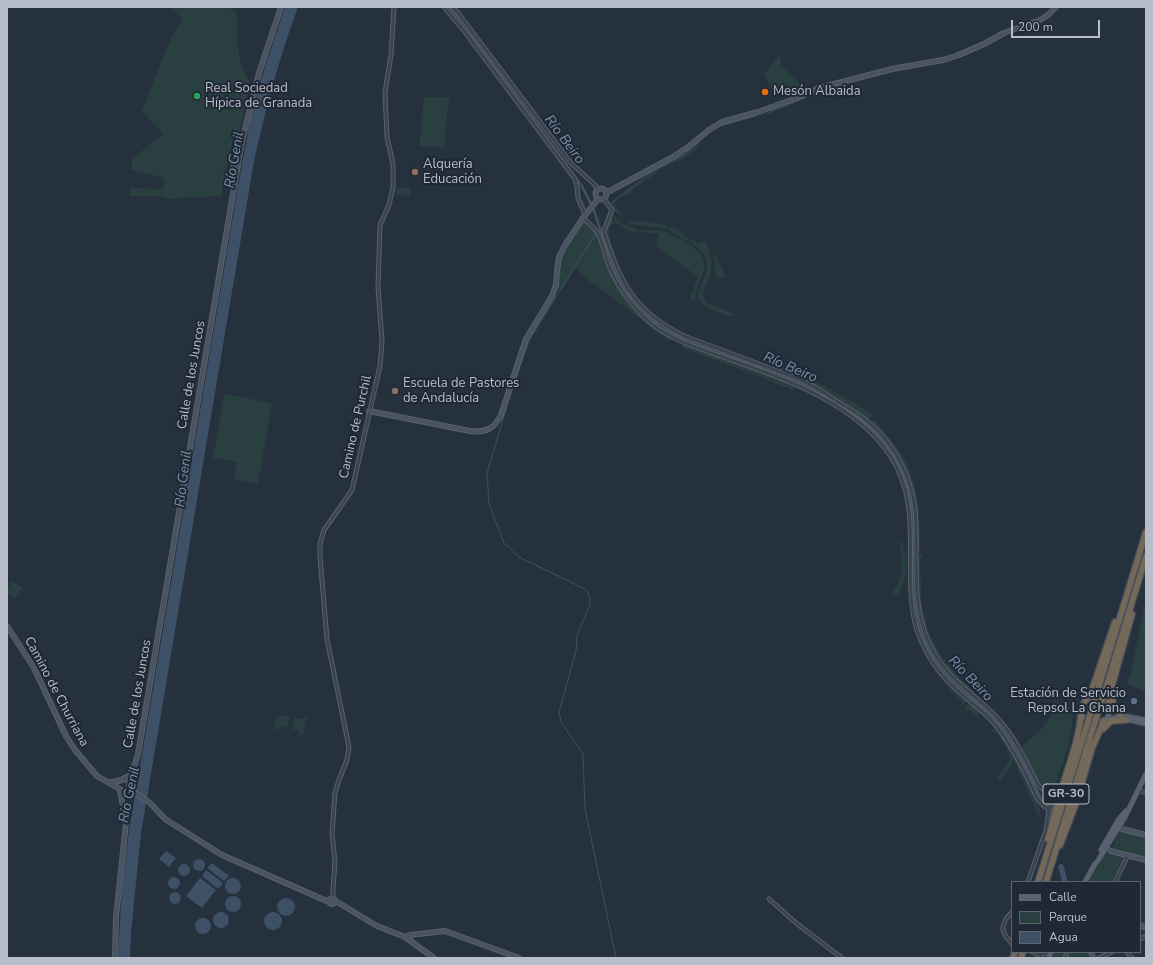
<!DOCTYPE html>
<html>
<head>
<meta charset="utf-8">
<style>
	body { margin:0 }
	#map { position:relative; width:1153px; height:965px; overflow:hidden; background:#26313e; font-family:"Nunito Sans",sans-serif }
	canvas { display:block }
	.frame { position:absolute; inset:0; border:8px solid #b7bec9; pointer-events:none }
	.legend { position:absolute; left:1011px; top:881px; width:130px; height:72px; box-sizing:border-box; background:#1f2834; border:1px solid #5c6470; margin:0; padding:5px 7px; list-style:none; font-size:12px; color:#b7bec9 }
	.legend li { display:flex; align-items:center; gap:8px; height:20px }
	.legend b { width:20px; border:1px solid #5c6470 }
	.scale { position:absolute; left:1011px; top:20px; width:89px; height:18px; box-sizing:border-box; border:2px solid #b7bec9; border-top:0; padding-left:5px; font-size:12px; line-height:14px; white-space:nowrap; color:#b7bec9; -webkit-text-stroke:3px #1f2834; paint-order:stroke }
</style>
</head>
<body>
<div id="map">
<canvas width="1153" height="965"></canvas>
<div class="frame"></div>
<ul class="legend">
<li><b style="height:5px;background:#59626e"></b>Calle</li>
<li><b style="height:11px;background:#293f40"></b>Parque</li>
<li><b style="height:11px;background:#3d5066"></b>Agua</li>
</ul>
<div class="scale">200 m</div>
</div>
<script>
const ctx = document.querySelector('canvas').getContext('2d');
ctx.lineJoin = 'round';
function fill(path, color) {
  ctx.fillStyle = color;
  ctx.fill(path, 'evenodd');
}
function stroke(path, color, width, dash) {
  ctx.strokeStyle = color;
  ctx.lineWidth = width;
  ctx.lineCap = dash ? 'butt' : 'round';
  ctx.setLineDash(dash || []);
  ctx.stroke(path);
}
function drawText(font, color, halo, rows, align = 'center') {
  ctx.font = font + ' "Nunito Sans",sans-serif';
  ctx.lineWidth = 4;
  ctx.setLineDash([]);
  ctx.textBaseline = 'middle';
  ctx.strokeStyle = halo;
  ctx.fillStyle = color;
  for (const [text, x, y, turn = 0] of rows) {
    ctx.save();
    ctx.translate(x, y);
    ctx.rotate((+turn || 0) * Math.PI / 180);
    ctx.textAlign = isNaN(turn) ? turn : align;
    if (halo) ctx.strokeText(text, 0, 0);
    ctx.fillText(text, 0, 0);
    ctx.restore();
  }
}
const green = new Path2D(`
	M170,7H231V10L236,9C238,33 235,62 250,82L239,135L234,134L221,196L163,199L162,196H130L131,188L163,189L164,178L131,170L132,159L163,134L142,111L168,44L182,21L180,17Z
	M780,54L781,65L792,75L802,86L774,93L764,74Z
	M424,97H449L444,148L419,146Z
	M700,141H701C695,158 672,162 659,171C647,179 635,188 624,197L622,195L614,203L622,215L616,213L611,204L616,199L654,171L679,158Z
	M410,187L411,196L395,195L397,188Z
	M612,214L624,225L634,228L637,231L661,230L667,232C680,239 710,251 704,270C701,281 696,289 695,301L690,298L698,277L656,246L659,234L628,231L618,224L616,225Z
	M611,216L614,224L610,226L609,234L610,241L621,271L619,272L606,233Z
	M629,220L666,225V227L676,228L677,231L680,230L681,233L683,232L685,237L688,236L689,240L692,239L697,243L706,241C709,251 713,261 711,272C707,287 700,286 706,302L734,314H740V315L727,316L704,305L699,300L698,293L706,272L707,263L705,256L697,247L667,229L630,224L627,222Z
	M583,221C587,224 591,227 595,230C601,237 605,259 608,268C621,299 645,324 674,339L669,341L660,335L607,293L587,280L575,267L563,289L560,290L558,289C554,262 570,241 583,221Z
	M713,248L718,260H717L718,263H720L725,276L723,278H718L715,275V260Z
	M684,344L773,376L794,385V387L792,390L772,382L762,377L682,348Z
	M776,363L827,387L872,414V418L868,420L817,387L801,378L771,367L772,364Z
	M224,394L272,403L258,484L234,479L237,462L213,458Z
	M874,418C881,430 891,439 899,450C920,483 920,515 920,552L917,551V521L906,472L884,437L871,422Z
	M899,542L903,543C909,563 908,577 898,596L893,594V592C904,577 903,560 899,542Z
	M924,553L920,561L922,606L928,630L939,653L964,683H965L974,691L972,694C945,671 925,644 919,609C916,593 917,575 917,559L918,556Z
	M12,581L23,588L14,598L7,593V589Z
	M1146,598V692L1127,684L1131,673Z
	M951,687L967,701L963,706L960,699L948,689Z
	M1054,700L1069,708L1073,712C1074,739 1061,765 1054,791L1052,792L1038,783L1019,749L1043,727L1056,709Z
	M968,703L980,713L977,717L972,711L965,710V707Z
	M281,715L290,717L287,728L280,726L279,730L274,728L276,717L278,718Z
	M307,717L303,736L299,735L300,731L292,729L294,718L300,719Z
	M995,727L1004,739L1030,785L1040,810L1039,817L1014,761L1001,781L997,778L1009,761V754L998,734L990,730Z
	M1120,831L1146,838V857L1112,847Z
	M1105,852L1123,857L1112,882H1089Z
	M1054,952H1064L1062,958H1053Z
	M1069,952H1088V958H1067Z`);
const water = new Path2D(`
	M285,7H298C279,58 266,108 254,161L141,833L131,933L130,958H118L122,887L129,831L238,187L250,121L264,70Z
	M447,7H450L463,22L584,187L594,207L616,272L625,289L637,305L661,326L683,338L794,379C808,384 821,393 833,401C844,407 854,413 864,421C895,446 913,484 914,524C915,564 909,608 928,646C945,681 973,694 997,721C1017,744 1029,773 1043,799L1041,800C1027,774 1015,744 995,722C971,696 940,679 925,645C910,614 912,580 912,547C912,478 897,444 838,406C823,397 809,388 793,381L682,340L659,327L636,306L623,290L614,273L592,209L577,180L464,27Z
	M166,851L176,858L169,867L159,859Z
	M193 865a6 6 0 1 1 12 0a6 6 0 1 1-12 0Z
	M212,863L229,876L224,881L207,868Z
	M178 870a6 6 0 1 1 12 0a6 6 0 1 1-12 0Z
	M206,870L223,883L218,889L202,876Z
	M168 883a6 6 0 1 1 12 0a6 6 0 1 1-12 0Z
	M225 886a8 8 0 1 1 16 0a8 8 0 1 1-16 0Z
	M200,878L216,890L202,908L186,896Z
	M169 898a6 6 0 1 1 12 0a6 6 0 1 1-12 0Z
	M225 904a8 8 0 1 1 16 0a8 8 0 1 1-16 0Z
	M277 907a9 9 0 1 1 18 0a9 9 0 1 1-18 0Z
	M264 921a9 9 0 1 1 18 0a9 9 0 1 1-18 0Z
	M213 920a8 8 0 1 1 16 0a8 8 0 1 1-16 0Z
	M195 926a8 8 0 1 1 16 0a8 8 0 1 1-16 0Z`);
const stream = new Path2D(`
	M1028,27L1039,23L1048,17
	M961,57L986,46L1000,38
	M957,58L959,57
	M884,73L894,71
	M816,92L853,81
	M768,113L809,96
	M717,127L756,116
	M611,203L654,170L684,155L698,142
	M596,233L530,339L513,386L487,473L489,504L504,543L519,557L585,589L589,594L590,600V605L577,635L576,651L559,712L561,722L583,754L585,809L616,958`);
const river = new Path2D(`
	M1061,867L1065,882`);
const street = new Path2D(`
	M444,7L465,32L575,179L577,187L578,198L585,214
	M452,7L458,13L571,163L594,184L598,190
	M604,199L612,210L604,231L605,236C621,285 636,312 684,336L799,379C813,385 825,393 838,402C848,408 859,414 868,422C899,447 916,487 916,526C917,565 912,606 929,643C945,679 975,693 1000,721C1016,739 1026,762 1037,783L1041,788L1053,794L1049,810L1046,830L1028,882
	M583,218C587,222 594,227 597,232C603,240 604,253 608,263C618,289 636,313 659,329C678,342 701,349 723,357C782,378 856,402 891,457C926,511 899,575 918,633C926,655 939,674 956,689C972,704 991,716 1003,735C1013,749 1021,765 1029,781C1036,794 1036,801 1049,810
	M1138,790L1146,793
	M1115,882L1128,855
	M333,899V889L335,861L332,834L335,793L339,780L347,760L349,747L327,639L320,557V544L324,530L352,490L380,366L382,341L378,287L380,225L389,205L393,187V164L387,137L385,93L391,55L394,7
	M769,899L796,923L842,958
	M1012,912C1001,923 999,932 1012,943
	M1140,939L1146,936
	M1032,952L1039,955L1042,958
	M1127,952L1132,958
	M1039,955L1050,952
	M1065,958L1067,952
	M1099,958L1112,952`);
const secondary = new Path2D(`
	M234,179C232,168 235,155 240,145
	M595.5 194a5.5 5.5 0 1 1 11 0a5.5 5.5 0 1 1-11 0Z
	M606,193L673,157L688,147L709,130L722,122L758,112L797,98L819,88L892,69L943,60L956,56L984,44L1004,33L1040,20L1048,15L1056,7
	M369,411L470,431C486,433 494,429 501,415L526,339L552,296L556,285L557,271L559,257L565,245L583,218L598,199
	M7,626L34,668L66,736L75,750L97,776L123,791L128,789L130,785L128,781L125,779
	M109,782C118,783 125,779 133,773
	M129,784L138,754L242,141L259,73L281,7
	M130,785L134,792L150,803L165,819L222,855L329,902
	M1118,828L1146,835
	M1106,848L1111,851L1146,860
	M329 901a3 3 0 1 1 6 0a3 3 0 1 1-6 0Z
	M334,900L377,926L405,937L434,958
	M1140,925L1146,928
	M405,937L410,935L445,931L519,958
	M1091,952L1093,958
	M115,958L116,917L126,823L120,790`);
const primary = new Path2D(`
	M1109,707C1120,716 1133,718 1146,720
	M1084,718C1079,713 1080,706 1085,701L1090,699
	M1106,720L1119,717L1146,724
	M1098,722L1106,720L1109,714L1108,706L1104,702
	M1101,850L1119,819L1126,811
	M1094,865L1097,862L1125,817L1146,774
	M1085,882L1095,864
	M1049,958L1051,952`);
const highway = new Path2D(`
	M1099,686L1146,532
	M1106,688L1146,556
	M1112,696L1113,705L1121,715
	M1085,701L1093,687L1115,622
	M1108,706L1110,693L1132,614
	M1103,729L1111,721L1127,720
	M1048,839C1052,824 1056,807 1061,792C1068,766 1079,741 1081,714
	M1060,845L1075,806L1092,748L1104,721
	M1038,882L1085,732
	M1046,882L1091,734
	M1013,958L1015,952
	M1021,958L1023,952`);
const highwayBridge = new Path2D(`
	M1085,732L1099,686
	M1091,734L1106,688`);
const markers = [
	[765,92,4,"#e8710a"],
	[197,96,4,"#2e9e5b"],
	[415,172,4,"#8d6e63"],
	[395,391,4,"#8d6e63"],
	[1134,701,4,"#5c6f8a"]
];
const shields = [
	[1066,794,46]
];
const shieldNames = [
	["GR-30",1066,794]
];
const poiNames = [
	["Real Sociedad",205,89],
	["Hípica de Granada",205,104],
	["Mesón Albaida",773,92],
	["Alquería",423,165],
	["Educación",423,180],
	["Escuela de Pastores",403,384],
	["de Andalucía",403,399],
	["Estación de Servicio",1126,694,"right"],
	["Repsol La Chana",1126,709,"right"]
];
const streetNames = [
	["Calle de los Juncos",192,375,-80],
	["Camino de Purchil",356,427,-77],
	["Camino de Churriana",56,692,62],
	["Calle de los Juncos",138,694,-80]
];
const waterNames = [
	["Río Beiro",564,140,53],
	["Río Genil",235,160,-80],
	["Río Beiro",790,368,23],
	["Río Genil",184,479,-83],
	["Río Beiro",970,679,46],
	["Río Genil",130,795,-78]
];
fill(green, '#293f40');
fill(water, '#3d5066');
stroke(stream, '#3d5066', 1);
stroke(river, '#3d5066', 5.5);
stroke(street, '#58616c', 5);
stroke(secondary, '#58616c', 6);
stroke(primary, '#444c58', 6);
stroke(highway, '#454e59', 8);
stroke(street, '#3a434e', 3);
stroke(secondary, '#495361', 4);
stroke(primary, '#59626e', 4.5);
stroke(highway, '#746858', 5.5);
stroke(highwayBridge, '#454e59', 8, []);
stroke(highwayBridge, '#746858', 5.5);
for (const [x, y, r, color] of markers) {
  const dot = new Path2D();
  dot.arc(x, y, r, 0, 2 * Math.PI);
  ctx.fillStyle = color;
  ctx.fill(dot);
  stroke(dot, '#1f2834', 1.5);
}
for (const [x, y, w] of shields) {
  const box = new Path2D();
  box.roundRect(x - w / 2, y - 10, w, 20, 3);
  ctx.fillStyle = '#1f2834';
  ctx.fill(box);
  stroke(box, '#b7bec9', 1);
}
drawText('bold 12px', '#b7bec9', null, shieldNames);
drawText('13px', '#b7bec9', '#1f2834', poiNames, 'left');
drawText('13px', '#b7bec9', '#1f2834', streetNames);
drawText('italic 14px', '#7990aa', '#1f2834', waterNames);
</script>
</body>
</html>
